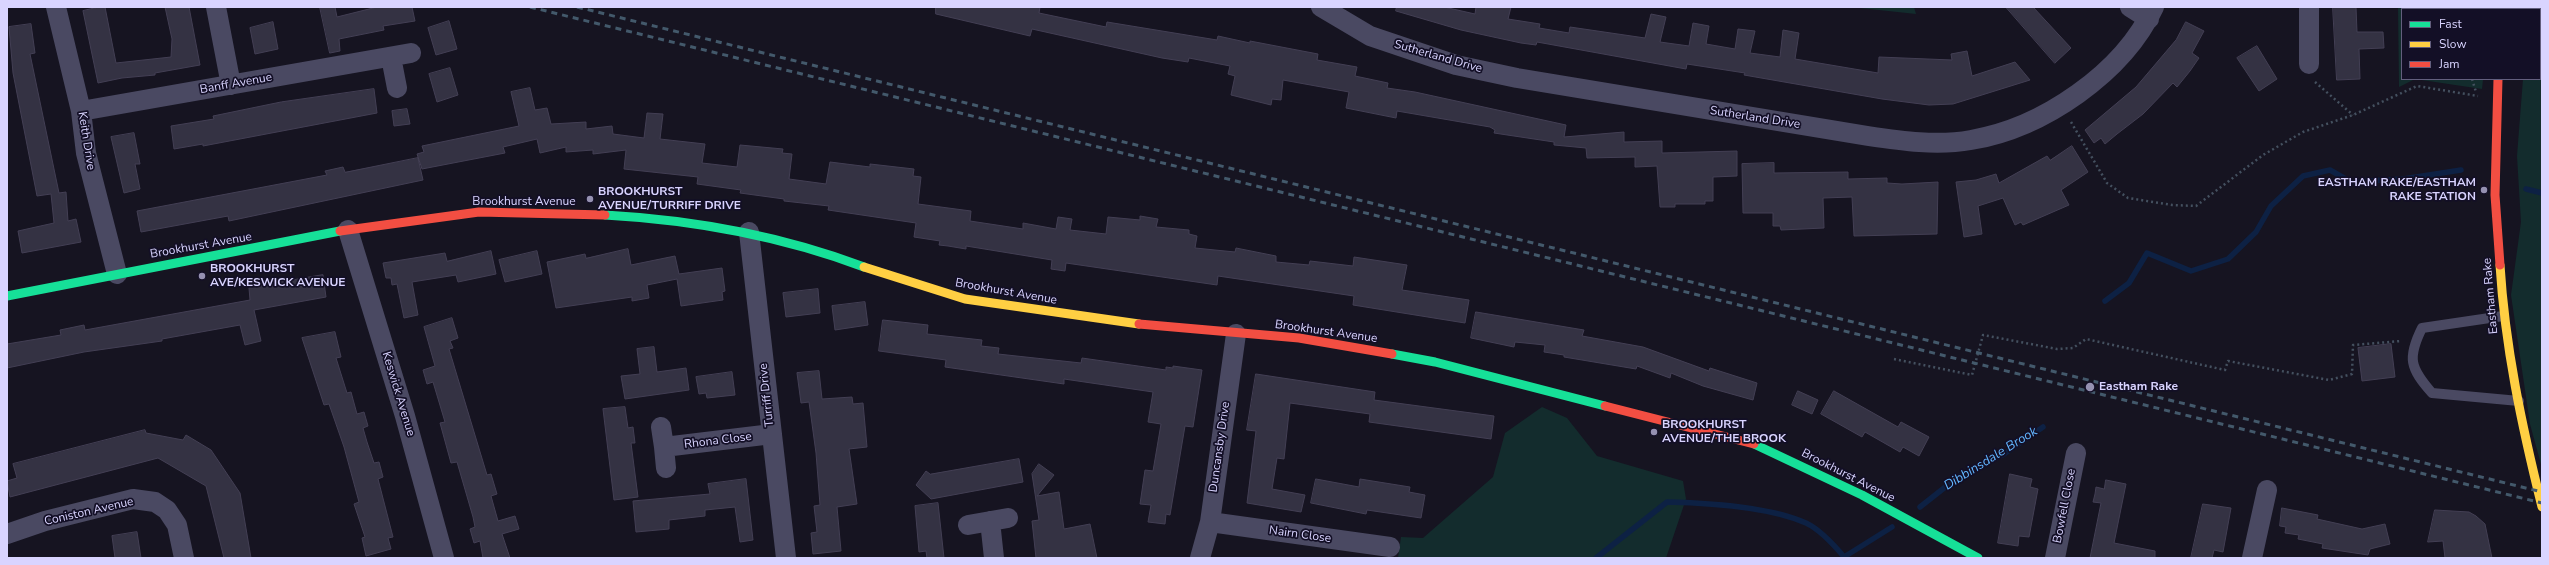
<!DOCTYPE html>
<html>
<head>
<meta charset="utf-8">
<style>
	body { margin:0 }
	#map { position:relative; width:2549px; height:565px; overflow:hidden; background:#161421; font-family:"Nunito Sans",sans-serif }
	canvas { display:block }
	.frame { position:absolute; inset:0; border:8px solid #d9d4ff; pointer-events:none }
	.legend { position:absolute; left:2401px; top:8px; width:140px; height:72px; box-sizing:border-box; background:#130f26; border:1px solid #625e7d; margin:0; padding:5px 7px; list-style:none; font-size:12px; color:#d9d4ff }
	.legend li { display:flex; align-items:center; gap:8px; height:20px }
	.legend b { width:20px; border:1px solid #625e7d }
</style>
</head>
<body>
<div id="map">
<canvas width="2549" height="565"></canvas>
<div class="frame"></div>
<ul class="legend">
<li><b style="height:5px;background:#16e098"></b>Fast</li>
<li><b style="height:5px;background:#ffcf43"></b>Slow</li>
<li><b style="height:5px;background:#f24e42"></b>Jam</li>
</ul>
</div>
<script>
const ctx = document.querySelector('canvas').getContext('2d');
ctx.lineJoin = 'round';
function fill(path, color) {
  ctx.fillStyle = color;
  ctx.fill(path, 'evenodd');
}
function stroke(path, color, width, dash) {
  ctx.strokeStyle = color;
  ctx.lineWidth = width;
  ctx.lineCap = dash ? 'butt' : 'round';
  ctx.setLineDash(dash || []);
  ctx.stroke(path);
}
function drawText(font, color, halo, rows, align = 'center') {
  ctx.font = font + ' "Nunito Sans",sans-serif';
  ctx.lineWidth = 3.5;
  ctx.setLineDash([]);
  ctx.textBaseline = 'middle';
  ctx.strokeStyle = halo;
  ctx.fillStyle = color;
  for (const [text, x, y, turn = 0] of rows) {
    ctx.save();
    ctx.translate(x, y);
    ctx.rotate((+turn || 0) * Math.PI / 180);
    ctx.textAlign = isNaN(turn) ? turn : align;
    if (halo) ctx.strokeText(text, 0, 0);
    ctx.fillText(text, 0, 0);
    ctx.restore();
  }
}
const green = new Path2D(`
	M1851,7H1914L1916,14Z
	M2398,7H2486V9H2402V79H2483L2482,89L2415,79L2399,87Z
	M2527,7H2542V468L2530,424L2511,295L2521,222L2517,156L2523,79H2540V9H2527Z
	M1542,407L1567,418L1597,456L1683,481L1686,499L1666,558H1398L1401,537L1423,538L1493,477L1505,433Z`);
const stream = new Path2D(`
	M2526,189L2542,193
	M2105,301L2129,283L2147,253L2191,271L2228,259L2256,232L2271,206L2303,176L2330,170L2351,182L2403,179L2461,170
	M1920,507L1958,477L2004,454L2043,427
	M1844,557L1892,527
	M1596,558L1667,502C1708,503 1768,506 1806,523C1821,530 1835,546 1845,558`);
const building = new Path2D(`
	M99,7H105L116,63L171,57L172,39L165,7H189L200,65L155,73V75L122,78L98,83L83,11Z
	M320,7H335L337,17L377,7H412L415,21L383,26L384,30L339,39L340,51L330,53Z
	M936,7H1040L1039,13L1106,27L1107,22L1217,40L1218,36L1250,43V41L1318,54L1317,60L1357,67L1355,76L1388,83L1387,88L1415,92L1566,125L1564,137L1624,132V142L1662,141V153L1737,151V176L1713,177V201H1705V204H1675V207H1660L1657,166L1635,167V157L1587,158L1586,148L1554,145V142L1494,133L1495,130L1490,127L1397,111L1396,118L1346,108L1349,92L1283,80L1281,100L1272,99L1271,105L1231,95L1235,76L1228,74L1230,66L1189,58L1188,62L1162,58L1032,29L1030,36L936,14Z
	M1397,7H1444L1475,14L1476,7H1511L1508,19L1540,24L1539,28L1569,33L1570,27L1645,38L1651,14L1666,17L1660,42L1689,46L1693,23L1709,26L1706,44L1735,49L1738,29L1755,31L1750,53L1780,57L1783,30L1799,33L1795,59L1878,73L1879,57L1952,60L1951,54L1967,51L1972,76L2015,62L2030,80L1953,104L1929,105L1882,99L1744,75L1745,73L1687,64L1686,69L1537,42L1536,45L1521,43L1461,30L1396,11Z
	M2006,7H2033L2071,48L2055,63Z
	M2333,7H2356L2357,32H2383L2384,48L2359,49L2360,79L2337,80Z
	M449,21L457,49L436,55L428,28Z
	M273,22L278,49L255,54L250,28Z
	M2186,22L2204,31L2192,53L2199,58L2190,71L2177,87L2173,83L2143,114L2117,134L2105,144L2101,138L2094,143L2085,130L2136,87L2176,40Z
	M31,24L35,53L30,54L59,193L66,192L68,221L76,219L81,242L22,253L18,231L54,223L51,194L37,196L13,73L9,27Z
	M2257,46L2277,79L2259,91L2237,58Z
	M450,68L458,95L437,102L429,74Z
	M530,88L535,110L547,108L551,124L586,122V129L612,126L613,134L644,138L647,113L663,114L660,139L705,144L702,163L737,167L740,145L783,149L782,153L792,154L789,179L826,184L830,162L870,167V164L914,169L913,176L921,177L918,204L971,211L970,221L1023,229V223L1056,229L1058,217L1072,219L1070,230L1106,234L1108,217L1140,220V216L1158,219L1156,227L1189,230V234L1197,236L1195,248L1235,252L1236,248L1276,256V262L1309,265L1310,261L1353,266L1354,257L1407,265L1402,290L1469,300L1465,323L1353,305L1354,296L1218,276L1217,285L1066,263L1065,271L1051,269L1052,260L966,246V249L948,246L939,245L940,241L914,237L916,223L828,210L829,206L784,201V199L740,193L741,190L697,184L698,177L624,169L626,150L593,154V150L566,152V147L540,153L537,139L503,147L505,153L422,169L417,154L424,152L422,146L519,126L511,92Z
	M374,89L377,113L203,146V144L174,149L171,126L214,119L213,116L281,102Z
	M407,109L410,124L394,126L392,111Z
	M134,133L140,164H135L140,189L124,193L111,137Z
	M2072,146L2088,172L2061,190L2069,205L2023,225L2021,222L2015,225L2003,198L1978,206L1982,234L1964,237L1956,182L1976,180L1996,174L1999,183L2047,156L2050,160Z
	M418,158L423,180L229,221L228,216L141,232L137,211L327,175L325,171L343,167L345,172Z
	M1774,163V173L1848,172V179L1887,178V183L1902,184L1938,182L1937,234L1854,236L1852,197L1823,198L1824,228L1781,230L1780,226H1773V213H1743L1742,164Z
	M628,249L631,265L675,256L679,274L722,268L725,291L722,292L723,300L681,306L677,279L647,285L649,298L632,301V297L556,308L547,262L585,254L586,258Z
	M491,251L496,274L458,282L456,275L412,282L418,315L404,318L397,284L392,285L391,278H386L383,263L445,253L447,261Z
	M537,251L542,274L505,282L499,260Z
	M323,275L326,297L254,310L261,341L245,345L240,325L162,339V341L84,352L7,368V344L61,335L60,330L84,325L85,330L250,300L249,288Z
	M818,289L820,313L786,317L783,293Z
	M865,302L868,325L835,330L832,306Z
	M1476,312L1584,330L1582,336L1643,347L1709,371L1710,368L1757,383L1753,400L1703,386L1671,373L1670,378L1637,366L1636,369L1564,357V355L1544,352L1545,345L1515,342L1514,347L1471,338Z
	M452,318L458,338L450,341L453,348L449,349L487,475L491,474L497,494L491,496L498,521L515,516L519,529L502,534L510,558H483L480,541L474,543L470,529L475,527L473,517L457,462L451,463L440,423L445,422L433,382L427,384L423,370L435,366L424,327Z
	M883,320L928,325L927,334L982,340L981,346L999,348L998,354L1081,363L1082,358L1166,370V367L1173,368V366L1202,370L1193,427L1185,426L1170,515L1166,514L1165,524L1148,522L1151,505L1140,504L1145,470L1153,471L1161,424L1148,422L1153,392L1064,379V384L945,367L946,360L879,351Z
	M335,332L341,357L336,358L347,393L351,392L357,414L364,412L368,426L363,428L367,442L374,463L379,462L383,477L378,479L393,537L388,538L391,549L366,556L362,538L365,537L354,504L359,502L344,447L329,404L324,405L302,338Z
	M2391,344L2395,377L2362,381L2358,348Z
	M654,347L657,372L686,368L689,390L625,399L621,376L640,374L637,349Z
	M819,371L822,399L852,397L853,404L863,403L867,447L849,449L857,504L837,507L841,551L813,554L811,533L817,532L814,506L820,505L816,453L809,402L801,403L797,373Z
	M732,372L735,395L707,398L706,393L699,394L696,377Z
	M1256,374L1375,392L1374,400L1494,416L1491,439L1369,422L1370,414L1290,403L1284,459L1277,458L1272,489L1305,495L1301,512L1247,503L1256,431L1247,430Z
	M1798,391L1818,400L1812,414L1792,405Z
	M1834,391L1898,427L1901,422L1929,437L1919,456L1903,447L1900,452L1865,432L1862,437L1821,414Z
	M625,407L628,428L633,427L635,443H631L638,497L614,500L603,409Z
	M145,430L146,433L183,440L186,435L211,450L240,493L251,558H224L206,486L158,458L10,497L7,481L17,478L13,464Z
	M1019,459L1023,482L931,499L916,485L926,471L930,474Z
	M1039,464L1054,475L1037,496L1059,492L1064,529L1090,524L1097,558H1036L1032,521L1039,520L1032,474Z
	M2010,474L2032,479L2030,487L2038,489L2029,537L2019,536L2018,546L1998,543Z
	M746,479L753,540L740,542L735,507L705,510V516L669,520V529L636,532L633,501L710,494L708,484Z
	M1316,479L1359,487L1360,479L1410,487L1409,492L1425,495L1421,518L1367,510L1366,514L1311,503Z
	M2106,480L2126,484L2114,543L2155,551V558H2090L2101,503L2093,502L2095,494L2096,487L2104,489Z
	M938,503L944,558H927L926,551L919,552L915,506Z
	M2203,504L2231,508L2223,552L2214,550L2212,558H2191Z
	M2282,508L2318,515L2317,519L2362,529L2385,524L2390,544L2370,549L2368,555L2322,548L2323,544L2298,539L2299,535L2285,533L2286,527L2280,526Z
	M2435,510L2469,512L2476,516L2485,524L2492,558H2445L2443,541L2428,542Z
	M137,532L141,558H115L112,536Z`);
const path = new Path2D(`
	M2460,9V7
	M2472,79L2476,92
	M2315,82L2353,115
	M2071,122L2107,183L2128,198L2172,205L2196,206L2263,155L2303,132L2353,115L2417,86L2478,96
	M1894,359L1972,375L1983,335L2057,349L2073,348L2086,339L2225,370L2228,361L2329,380L2352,374L2353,345L2401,341`);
const lane = new Path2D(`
	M2503,316L2422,328C2407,358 2410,368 2432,393L2519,401`);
const street = new Path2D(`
	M56,7L81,111L86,153L117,274
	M216,7L231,85
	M1321,7L1370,36L1456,65L1517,78L1868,136C1902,141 1937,146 1971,140C2043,128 2123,73 2154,7
	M2130,7L2149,19
	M391,57L397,88
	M2309,64V7
	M81,111L411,53
	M348,230L405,416L444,558
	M749,232L786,558
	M661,427L664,447
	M666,468L664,447L772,434
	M990,521L994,558
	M1210,522L1390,547
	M968,525L1008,518
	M7,534L45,521L133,499L155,502L167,510L177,525L184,558
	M1200,558L1210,522L1236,334
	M2055,558L2076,453
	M2252,558L2267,490`);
const fast = new Path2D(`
	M605,215C695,220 779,235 864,267
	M7,296L340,231
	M1392,354L1435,362L1605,406
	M1754,444L1862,495L1978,558`);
const slow = new Path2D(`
	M2501,7V9
	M2500,265C2505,347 2522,427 2542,507
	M864,267L965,299L1139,324`);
const jam = new Path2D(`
	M2498,79L2495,195L2500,265
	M340,231L479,212L605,215
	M1139,324L1299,338L1392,354
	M1605,406L1754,444`);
const rail = new Path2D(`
	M530,7L2542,503
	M577,7L2542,492`);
const markers = [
	[2484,190,4,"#9591b1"],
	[590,199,4,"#9591b1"],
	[202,276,4,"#9591b1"],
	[2090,387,5,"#9591b1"],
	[1654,432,4,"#9591b1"]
];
const streetNames = [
	["Sutherland Drive",1438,57,16],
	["Banff Avenue",236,84,-10],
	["Sutherland Drive",1755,118,9],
	["Keith Drive",86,141,81],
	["Brookhurst Avenue",524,202],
	["Brookhurst Avenue",201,246,-10],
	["Brookhurst Avenue",1006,292,10],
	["Eastham Rake",2491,296,-95],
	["Brookhurst Avenue",1326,332,8],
	["Keswick Avenue",398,394,73],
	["Turriff Drive",767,395,-96],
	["Rhona Close",718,441,-7],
	["Duncansby Drive",1220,447,-82],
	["Brookhurst Avenue",1848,476,27],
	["Bowfell Close",2065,506,-79],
	["Coniston Avenue",89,512,-13],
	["Nairn Close",1300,535,8]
];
const poiNames = [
	["EASTHAM RAKE/EASTHAM",2476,183,"right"],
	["RAKE STATION",2476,197,"right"],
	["BROOKHURST",598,192],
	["AVENUE/TURRIFF DRIVE",598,206],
	["BROOKHURST",210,269],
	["AVE/KESWICK AVENUE",210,283],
	["Eastham Rake",2099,387],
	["BROOKHURST",1662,425],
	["AVENUE/THE BROOK",1662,439]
];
const waterNames = [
	["Dibbinsdale Brook",1991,459,-32]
];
fill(green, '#132c2d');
stroke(stream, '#0d2144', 5.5);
fill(building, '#343243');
stroke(building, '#433f54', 1);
stroke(path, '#44505f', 2.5, [2, 3]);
stroke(lane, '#4a4962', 10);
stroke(street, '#4a4962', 20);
stroke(fast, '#16e098', 9);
stroke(slow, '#ffcf43', 9);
stroke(jam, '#f24e42', 9);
stroke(rail, '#43596b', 3, [6, 5]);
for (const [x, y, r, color] of markers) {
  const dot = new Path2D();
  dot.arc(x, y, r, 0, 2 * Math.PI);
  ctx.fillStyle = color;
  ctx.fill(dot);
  stroke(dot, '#130f26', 1.5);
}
drawText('12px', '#d9d4ff', '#130f26', streetNames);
drawText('bold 12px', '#d9d4ff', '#130f26', poiNames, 'left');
drawText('italic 13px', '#62b6ff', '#130f26', waterNames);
</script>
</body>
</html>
